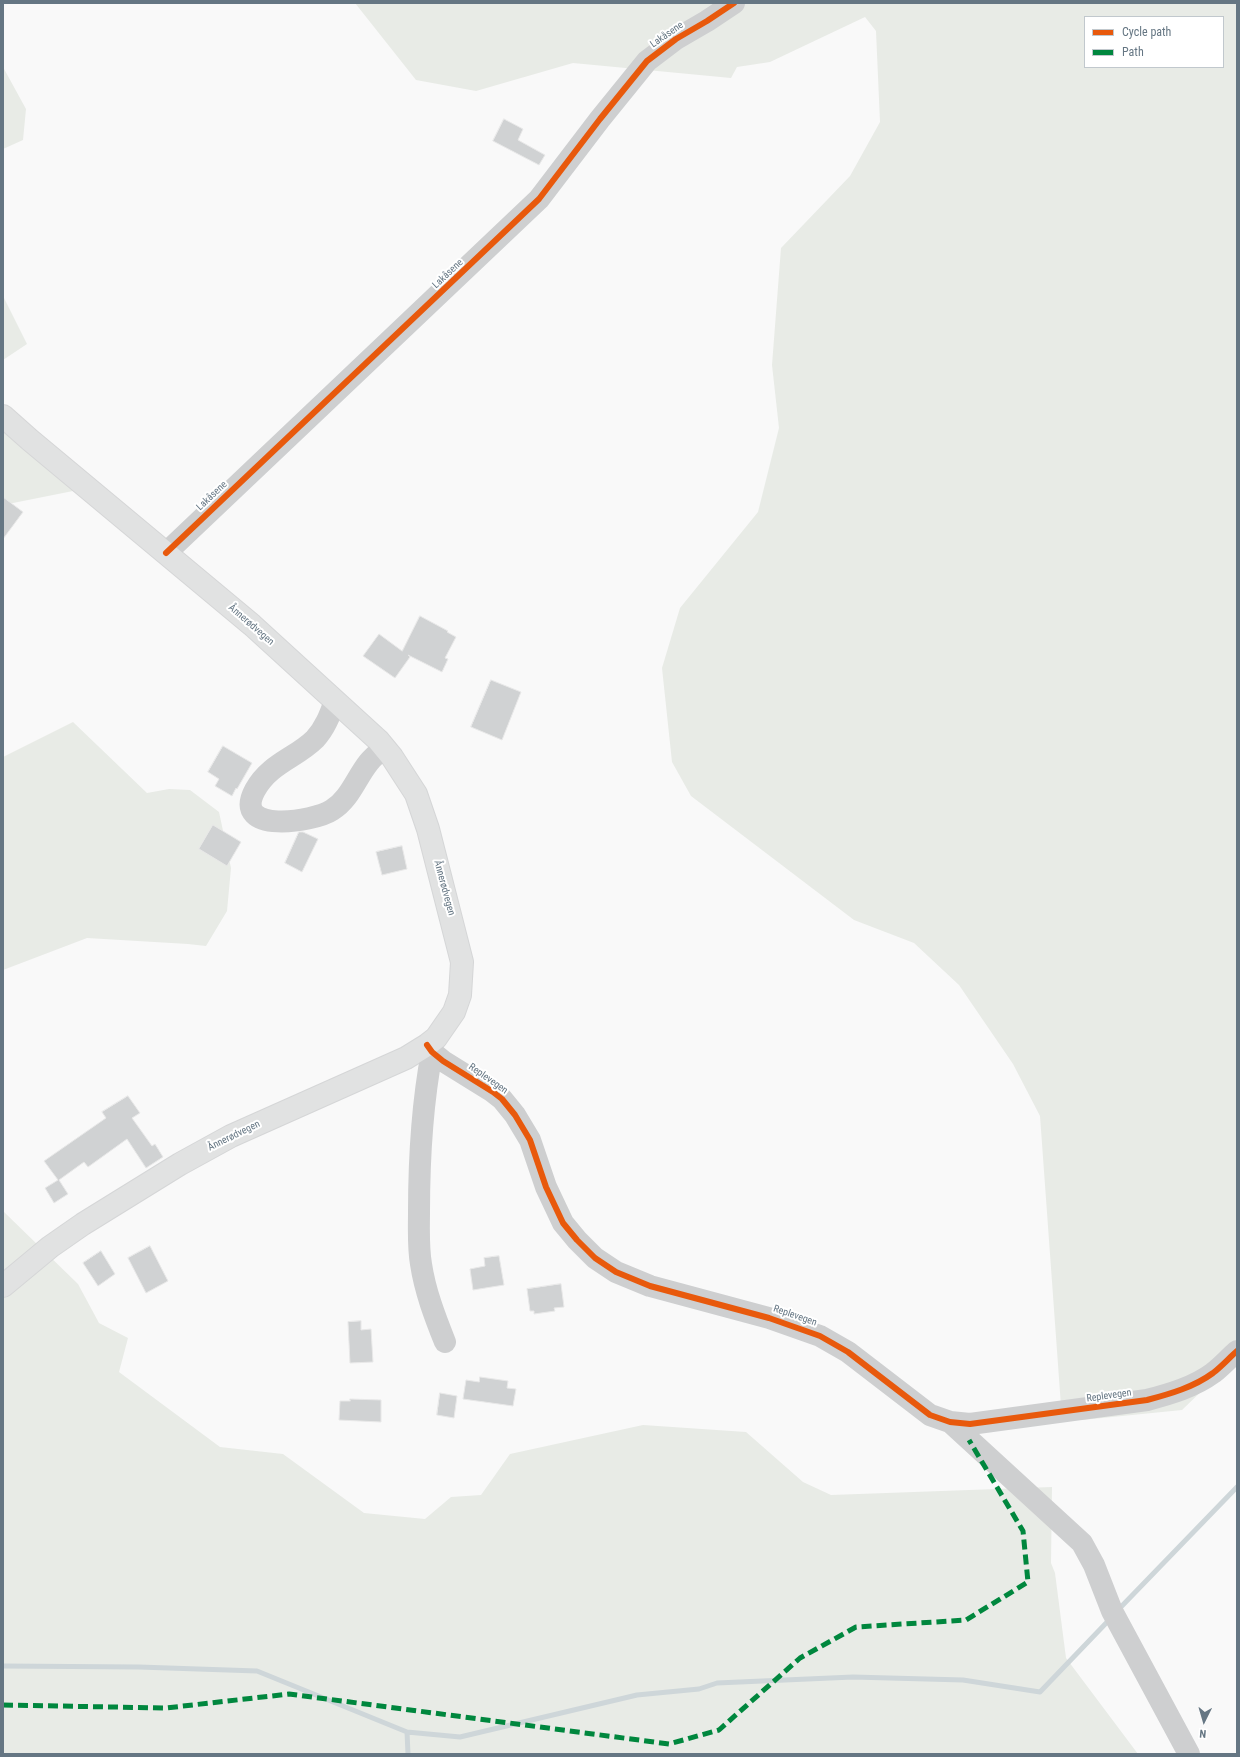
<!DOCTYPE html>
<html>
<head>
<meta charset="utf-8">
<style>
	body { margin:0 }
	#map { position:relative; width:1240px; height:1757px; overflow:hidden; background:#f9f9f9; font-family:"Roboto Condensed",sans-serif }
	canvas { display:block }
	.frame { position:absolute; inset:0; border:4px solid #657683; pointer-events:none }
	.legend { position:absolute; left:1084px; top:16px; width:140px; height:52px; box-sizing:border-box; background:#fff; border:1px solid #c1c8cd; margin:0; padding:5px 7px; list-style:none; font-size:12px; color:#657683 }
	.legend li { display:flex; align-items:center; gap:8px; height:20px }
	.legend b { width:20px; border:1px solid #c1c8cd }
	.north { position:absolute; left:1184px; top:1701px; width:40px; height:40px; -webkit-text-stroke:3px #fff; paint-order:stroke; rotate:185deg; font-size:11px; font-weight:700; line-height:16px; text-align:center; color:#657683 }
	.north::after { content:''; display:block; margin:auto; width:14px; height:18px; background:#657683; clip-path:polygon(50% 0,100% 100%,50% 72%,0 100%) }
</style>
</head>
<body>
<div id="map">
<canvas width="1240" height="1757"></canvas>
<div class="frame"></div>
<ul class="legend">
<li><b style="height:5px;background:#e8590c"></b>Cycle path</li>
<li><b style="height:5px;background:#00873e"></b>Path</li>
</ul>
<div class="north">N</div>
</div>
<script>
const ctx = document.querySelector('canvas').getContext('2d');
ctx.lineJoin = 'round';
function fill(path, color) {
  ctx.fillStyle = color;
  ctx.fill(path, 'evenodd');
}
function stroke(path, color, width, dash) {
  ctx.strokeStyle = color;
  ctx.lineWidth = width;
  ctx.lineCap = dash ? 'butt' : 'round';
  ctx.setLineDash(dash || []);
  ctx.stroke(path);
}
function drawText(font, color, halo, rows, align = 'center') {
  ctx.font = font + ' "Roboto Condensed",sans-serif';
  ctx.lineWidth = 4;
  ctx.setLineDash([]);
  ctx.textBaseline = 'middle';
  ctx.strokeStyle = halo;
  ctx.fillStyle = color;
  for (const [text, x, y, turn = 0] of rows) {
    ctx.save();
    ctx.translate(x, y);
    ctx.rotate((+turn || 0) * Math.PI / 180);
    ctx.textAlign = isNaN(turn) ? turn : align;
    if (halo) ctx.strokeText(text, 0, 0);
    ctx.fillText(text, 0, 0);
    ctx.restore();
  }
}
const green = new Path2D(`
	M355,3H1237V1357L1182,1410L1082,1420L1061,1406L1040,1116L1013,1064L959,985L914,943L854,920L691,796L672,762L662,668L680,608L758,512L779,428L772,365L781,248L850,176L880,122L876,31L865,17L770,62L737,67L731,78L573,63L476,91L416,80ZM1085,17H1223V67H1085Z
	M3,67L26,109L23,140L3,149Z
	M3,296L27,344L3,360Z
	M3,409L83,489L8,504L3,503Z
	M73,722L147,793L169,789L190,790L219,812L231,868L227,911L206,946L188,944L87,938L3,970V757Z
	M3,1211L78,1284L99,1323L128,1338L119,1372L220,1447L283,1454L364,1513L425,1519L451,1497L481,1495L510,1454L643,1425L746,1432L803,1482L831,1495L1052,1487L1051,1563L1055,1573L1066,1658L1138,1754H3Z`);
const stream = new Path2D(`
	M1118,1610L1237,1487
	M3,1666L139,1667L257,1671L407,1732L408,1754
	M407,1732L460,1737L637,1695L699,1689L717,1683L853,1677L963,1680L1040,1692L1110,1619`);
const building = new Path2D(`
	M504,119L523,129L518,140L545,155L539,165L493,141Z
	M3,497L23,512L3,539Z
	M420,616L448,631L447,632L456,637L445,658L448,659L442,672L408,655L410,657L395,678L363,656L379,634L402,651Z
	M491,680L521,692L502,740L471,727Z
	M223,746L252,763L237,789L236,788L232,796L215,786L219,779L208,772Z
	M213,825L241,842L227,866L199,849Z
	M299,832H303L318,839L302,872L285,863Z
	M402,846L407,869L382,875L376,852Z
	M128,1096L140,1113L132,1118L152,1146L155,1144L163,1157L146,1168L127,1139L88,1167L84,1162L59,1180L68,1194L54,1203L45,1188L58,1180L44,1161L106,1118L102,1112Z
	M150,1246L168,1281L146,1293L128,1258Z
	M101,1251L115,1274L98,1286L83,1263Z
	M499,1256L504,1285L473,1290L470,1269L485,1266L484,1258Z
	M561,1284L564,1307L554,1308L555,1311L534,1314V1311H530L527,1289Z
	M361,1321V1330L371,1329L373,1362L350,1363L348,1322Z
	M480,1377L508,1381L507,1388L516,1389L513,1406L463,1399L466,1380L479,1382Z
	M440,1393L457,1396L454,1418L437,1415Z
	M350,1399L381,1400V1422L339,1420L340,1401H350Z`);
const minor = new Path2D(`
	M166,553L539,199L600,119L647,61L676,39L707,21L734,3
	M335,701C330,715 325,728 315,739C296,758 270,763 255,790C231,835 314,822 332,810C350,799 356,778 369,762C373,757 379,752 384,748
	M427,1045L432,1052L443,1061L493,1092L502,1099L515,1115L530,1140L546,1187L563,1223L577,1240L595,1258L616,1272L650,1286L769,1318L820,1336L848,1352L930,1415L950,1422L970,1424L1147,1400C1170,1394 1194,1387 1213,1373C1222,1366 1229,1358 1237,1351
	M432,1052C422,1105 419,1159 419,1212C419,1229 418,1247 421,1264C425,1291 435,1317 445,1342
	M950,1422L1082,1543L1094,1565L1112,1611L1189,1754`);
const major = new Path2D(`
	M3,416L30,440L252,625L378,740L392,757L416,794L428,829L462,962L460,995L454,1012L436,1038L427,1045L406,1058L231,1136L180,1164L83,1224L50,1247L3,1286`);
const quiet = new Path2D(`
	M3,1705L166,1708L289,1694L669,1744L719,1730L800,1658L856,1627L966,1620L1028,1582L1023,1531L969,1440`);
const cycleway = new Path2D(`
	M166,553L539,199L600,119L647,61L676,39L707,21L734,3
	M427,1045L432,1052L443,1061L493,1092L502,1099L515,1115L530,1140L546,1187L563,1223L577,1240L595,1258L616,1272L650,1286L769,1318L820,1336L848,1352L930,1415L950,1422L970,1424L1147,1400C1170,1394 1194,1387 1213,1373C1222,1366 1229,1358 1237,1351`);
const streetNames = [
	["Lakåsene",667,35,-35],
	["Lakåsene",448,274,-43],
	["Lakåsene",212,496,-43],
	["Ånnerødvegen",251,625,41],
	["Ånnerødvegen",444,888,75],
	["Replevegen",488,1079,35],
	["Ånnerødvegen",234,1136,-26],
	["Replevegen",795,1316,19],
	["Replevegen",1109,1396,-8]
];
fill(green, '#e8ebe6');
stroke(stream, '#ced6d9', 5);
fill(building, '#d0d2d3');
stroke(building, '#e8e8e8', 1);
stroke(major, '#d5d6d7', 24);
stroke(minor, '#cecfd0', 22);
stroke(major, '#e1e2e2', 22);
stroke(quiet, '#00873e', 5, [10, 5]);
stroke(cycleway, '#e8590c', 6);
drawText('10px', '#657683', '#fff', streetNames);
</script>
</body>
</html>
